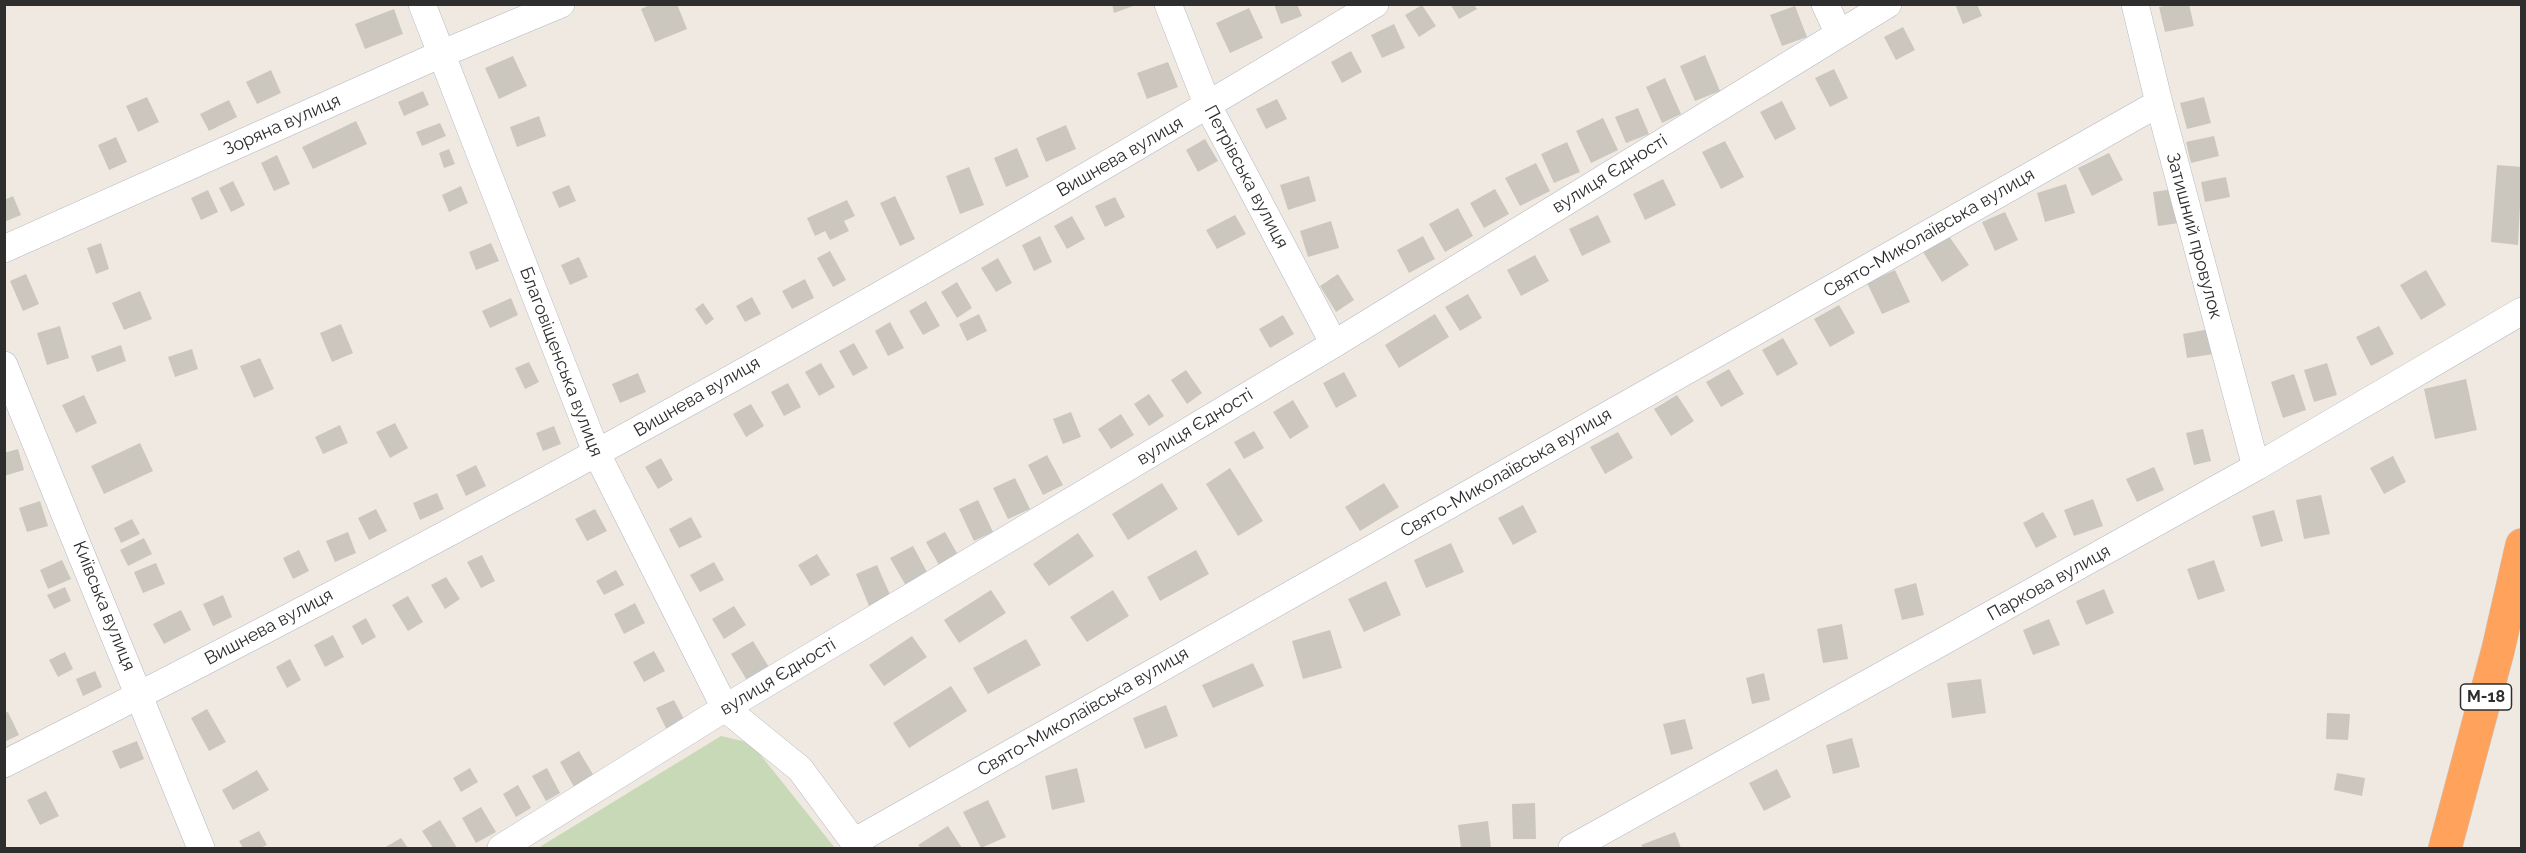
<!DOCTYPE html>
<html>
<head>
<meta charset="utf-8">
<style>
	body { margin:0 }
	#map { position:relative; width:2526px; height:853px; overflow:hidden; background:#efe9e1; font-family:Raleway,sans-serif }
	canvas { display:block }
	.frame { position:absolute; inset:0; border:6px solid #2e2e2e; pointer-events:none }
</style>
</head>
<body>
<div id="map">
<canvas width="2526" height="853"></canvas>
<div class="frame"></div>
</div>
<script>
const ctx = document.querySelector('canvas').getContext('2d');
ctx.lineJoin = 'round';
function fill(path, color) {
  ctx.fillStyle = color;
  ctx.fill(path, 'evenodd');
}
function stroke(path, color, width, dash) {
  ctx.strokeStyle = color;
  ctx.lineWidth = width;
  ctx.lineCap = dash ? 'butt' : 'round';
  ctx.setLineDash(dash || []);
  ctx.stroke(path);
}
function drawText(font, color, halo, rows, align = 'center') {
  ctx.font = font + ' Raleway,sans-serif';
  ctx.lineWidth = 4.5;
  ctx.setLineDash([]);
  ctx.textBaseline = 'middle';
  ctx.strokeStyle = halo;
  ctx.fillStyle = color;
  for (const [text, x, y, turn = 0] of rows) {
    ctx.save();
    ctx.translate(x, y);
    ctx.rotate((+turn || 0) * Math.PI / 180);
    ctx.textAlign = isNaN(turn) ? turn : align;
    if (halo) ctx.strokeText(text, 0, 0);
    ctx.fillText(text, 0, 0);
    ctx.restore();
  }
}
const cemetery = new Path2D(`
	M721,736L751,743L835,848H538Z`);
const building = new Path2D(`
	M652,4H677L687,29L655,42L641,9Z
	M1112,4H1136V5L1114,13Z
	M1274,4H1297L1302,16L1281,24Z
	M1955,4H1977L1982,16L1963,24Z
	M2173,4H2189L2194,26L2165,32L2159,7Z
	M1422,5L1436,26L1419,37L1405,15Z
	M1451,5H1474L1477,9L1459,19Z
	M1795,6L1807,37L1782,46L1770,15Z
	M1249,8L1263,38L1230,53L1216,23Z
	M394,9L403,34L365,49L355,24Z
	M1394,24L1405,48L1382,58L1371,35Z
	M1903,27L1915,50L1896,60L1884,37Z
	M1351,51L1362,72L1342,83L1331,62Z
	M1705,55L1720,91L1695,101L1680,66Z
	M513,56L527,86L499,99L485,68Z
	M1168,62L1178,87L1147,99L1137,73Z
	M1834,69L1848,98L1830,107L1815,78Z
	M271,70L281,93L257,104L246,82Z
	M1665,78L1681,114L1662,123L1646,87Z
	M423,91L429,105L404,116L398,102Z
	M147,97L159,122L138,132L126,106Z
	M2204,97L2211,123L2187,129L2180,103Z
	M1277,99L1287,119L1266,129L1256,109Z
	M229,100L237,117L209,131L200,114Z
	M1782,101L1796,129L1775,140L1760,112Z
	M1638,108L1649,134L1626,143L1615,117Z
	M539,116L546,136L517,147L510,127Z
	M1603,118L1618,150L1591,163L1576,131Z
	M356,121L367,144L313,169L302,147Z
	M440,123L446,136L422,146L416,132Z
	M1066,125L1076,149L1046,162L1036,138Z
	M2214,136L2219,156L2191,163L2186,142Z
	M116,137L127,162L109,170L98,145Z
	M1205,139L1218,161L1198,172L1186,150Z
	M1725,141L1744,177L1721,189L1702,152Z
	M1567,142L1580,172L1554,183L1541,154Z
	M1017,148L1029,177L1006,187L994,158Z
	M449,149L455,164L444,168L439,153Z
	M2109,153L2123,180L2092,196L2078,168Z
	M277,155L290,184L274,191L261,163Z
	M1536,163L1550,191L1520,206L1505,178Z
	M2497,165L2522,167L2518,245L2491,242Z
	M969,167L984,205L960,214L946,176Z
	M1309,176L1316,201L1288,210L1280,185Z
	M2226,177L2230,197L2205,202L2201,182Z
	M1663,179L1676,205L1645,220L1633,194Z
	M233,181L245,205L231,212L219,188Z
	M2066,184L2075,213L2045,222L2037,193Z
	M569,185L576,201L559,208L552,192Z
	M461,186L468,203L449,212L442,195Z
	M1495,189L1509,214L1484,228L1470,203Z
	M2174,189L2179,223L2158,226L2153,192Z
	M208,190L218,212L201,220L191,198Z
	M13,196L21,215L4,222V200Z
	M895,196L915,239L900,246L880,203Z
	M1115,197L1125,217L1105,227L1095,206Z
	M847,200L855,216L844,221L849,231L830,240L825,231L815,236L807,218Z
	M1458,208L1473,236L1445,252L1429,224Z
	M2005,212L2018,240L1995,251L1982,222Z
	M1235,215L1246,234L1217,249L1206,230Z
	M1598,215L1611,242L1582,256L1569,229Z
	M1072,216L1085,239L1067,249L1054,226Z
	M1331,221L1339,248L1308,257L1300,231Z
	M1040,236L1052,262L1034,271L1022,245Z
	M1423,236L1435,259L1409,273L1397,250Z
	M1949,236L1969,265L1942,282L1923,252Z
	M101,243L109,269L96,274L87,248Z
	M491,243L499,261L476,270L469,252Z
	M830,251L846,280L833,287L817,258Z
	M1535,255L1549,281L1521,296L1507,270Z
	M579,257L588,277L570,285L561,265Z
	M998,258L1012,283L996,292L981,268Z
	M1895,270L1910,302L1882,314L1867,283Z
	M2426,270L2446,305L2421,320L2400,285Z
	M26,274L39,304L23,311L10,281Z
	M1338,274L1354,300L1336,312L1320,286Z
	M805,279L814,298L792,309L782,291Z
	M957,282L972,308L957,318L941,292Z
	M140,291L152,319L124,330L112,303Z
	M1468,294L1482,318L1460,331L1445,307Z
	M752,297L761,314L745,322L736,306Z
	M511,298L518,315L490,328L482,311Z
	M926,301L940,326L923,335L909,311Z
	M703,303L714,319L706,325L695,309Z
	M1839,305L1855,333L1830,347L1814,319Z
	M979,314L987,331L967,341L959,324Z
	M1435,314L1449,337L1399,368L1385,345Z
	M1283,315L1294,334L1270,348L1259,329Z
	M890,322L904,348L888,356L875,331Z
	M341,324L353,353L332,362L320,333Z
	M60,326L69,358L47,365L37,333Z
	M2379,326L2394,354L2371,366L2356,337Z
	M2210,329L2214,354L2187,358L2183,334Z
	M1783,338L1798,364L1777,376L1762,350Z
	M854,343L868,368L853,376L839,351Z
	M121,345L126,361L97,372L91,356Z
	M192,349L198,369L175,377L168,357Z
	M260,358L274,389L254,398L240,366Z
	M529,362L539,382L525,389L515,368Z
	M821,363L835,387L819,396L805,372Z
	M2327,363L2337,395L2314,402L2304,370Z
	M1729,369L1744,394L1721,407L1706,382Z
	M1186,370L1202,393L1187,404L1171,380Z
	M1344,372L1357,396L1336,408L1323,383Z
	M638,373L646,392L620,403L612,384Z
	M2294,374L2306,410L2283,418L2271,382Z
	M2466,379L2477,430L2435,439L2424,389Z
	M788,383L801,407L784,416L771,392Z
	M1149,394L1164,416L1149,426L1134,404Z
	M84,395L97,423L76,433L62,405Z
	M1677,395L1694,421L1671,436L1654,409Z
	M1293,400L1309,427L1290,439L1273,412Z
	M751,404L764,426L746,437L733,414Z
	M1071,412L1081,437L1063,444L1053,419Z
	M1121,414L1134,435L1111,449L1098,429Z
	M395,423L408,448L390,458L376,432Z
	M340,425L348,443L323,454L315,437Z
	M554,426L561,444L543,451L536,433Z
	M2203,429L2211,461L2194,465L2186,433Z
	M1254,431L1264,448L1244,459L1234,442Z
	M1618,432L1633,458L1605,474L1590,447Z
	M140,443L153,471L104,494L91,466Z
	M18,449L24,470L4,476V453Z
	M1047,455L1063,485L1043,495L1028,465Z
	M2393,456L2406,482L2384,494L2370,468Z
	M661,458L673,480L658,489L645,467Z
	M476,465L486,486L466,496L456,475Z
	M2154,467L2164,490L2137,502L2126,479Z
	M1230,468L1263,521L1238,536L1206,484Z
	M1015,478L1030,509L1008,519L993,488Z
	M1162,483L1178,509L1128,540L1112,514Z
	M1384,483L1399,507L1360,531L1345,507Z
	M437,493L444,509L420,520L413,503Z
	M2321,495L2330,534L2304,539L2296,500Z
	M2093,499L2103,526L2074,536L2064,510Z
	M978,500L993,532L974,541L959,509Z
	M40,501L48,526L27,532L19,508Z
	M1523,505L1537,532L1513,545L1498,518Z
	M376,509L387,531L369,540L358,518Z
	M595,509L607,531L587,541L575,519Z
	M2274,510L2283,541L2261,547L2252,516Z
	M2043,512L2057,537L2036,548L2023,523Z
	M691,517L702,537L679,548L669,529Z
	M132,519L140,534L121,543L114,528Z
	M348,532L356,553L335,562L326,541Z
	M945,532L958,555L939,565L926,542Z
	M1078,533L1094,556L1049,586L1033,564Z
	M144,538L152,554L128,566L120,550Z
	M1451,543L1464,572L1426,588L1414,560Z
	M913,546L928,574L906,586L890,558Z
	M299,550L309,571L293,579L283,558Z
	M1196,550L1209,574L1160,601L1147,577Z
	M817,554L830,575L811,586L798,565Z
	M482,555L495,581L481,588L467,562Z
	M62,560L71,579L48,589L40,570Z
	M2214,560L2225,591L2198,600L2187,569Z
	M714,562L724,580L700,592L690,575Z
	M156,563L165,584L143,593L134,572Z
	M877,565L891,597L869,606L856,574Z
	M616,570L624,585L604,595L596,581Z
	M446,577L460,599L445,609L431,585Z
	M1386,581L1401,615L1364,632L1348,599Z
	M1916,583L1924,615L1902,620L1894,589Z
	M65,587L71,601L54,609L47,595Z
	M2104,589L2114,613L2086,625L2076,601Z
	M991,590L1006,613L959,643L944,620Z
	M1113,590L1129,616L1087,642L1070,617Z
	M223,595L232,617L213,626L203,604Z
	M408,596L423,622L408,631L392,605Z
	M635,603L645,623L624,634L614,614Z
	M734,606L746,625L724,639L712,619Z
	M181,610L191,630L164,644L153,624Z
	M366,618L376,637L362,645L352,626Z
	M2049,619L2060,645L2033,655L2023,630Z
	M1842,624L1848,659L1823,663L1817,629Z
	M1330,630L1342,668L1303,679L1292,641Z
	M333,635L344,657L325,667L314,645Z
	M912,636L927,657L884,686L869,665Z
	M1026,639L1041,665L988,694L973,668Z
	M753,641L770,669L748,682L731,654Z
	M654,651L665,671L644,682L633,662Z
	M65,652L73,669L58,677L49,660Z
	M290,659L301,680L287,688L276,667Z
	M1253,663L1264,686L1213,708L1202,685Z
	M95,671L102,687L83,696L76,679Z
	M1764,673L1770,700L1752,704L1746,678Z
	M1981,679L1986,713L1952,718L1947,683Z
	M951,686L967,711L909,748L893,723Z
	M674,700L685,721L667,730L656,708Z
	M1166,705L1178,736L1145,749L1133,718Z
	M207,709L226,742L209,751L191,718Z
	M8,712L19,735L4,742V713Z
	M2327,713L2350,714L2348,740L2326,739Z
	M1685,719L1693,749L1671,755L1663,724Z
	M1852,738L1860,767L1833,774L1826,745Z
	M137,741L144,759L120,769L112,751Z
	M579,751L594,776L574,787L560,762Z
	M470,768L478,782L461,792L453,778Z
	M547,768L560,793L546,801L532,776Z
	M1077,768L1085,802L1052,810L1045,776Z
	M1777,769L1791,797L1764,811L1749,783Z
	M257,770L269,790L233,810L222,790Z
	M2337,773L2365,778L2362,796L2334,790Z
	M518,785L531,808L516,817L503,794Z
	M46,791L59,816L40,825L27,800Z
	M988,800L1006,837L981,848L963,812Z
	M1535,803L1536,839H1513L1512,804Z
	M481,807L496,832L476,843L462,818Z
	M440,820L457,848H433L422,831Z
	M1488,821L1491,848H1461L1458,825Z
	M948,826L962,848H921L918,845Z
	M259,831L267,845L260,848H243L239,841Z
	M1675,832L1681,848H1643L1641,845Z
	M401,838L408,848H384Z`);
const minor = new Path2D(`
	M422,4L597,454L725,708L800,769L854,842V848
	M1168,4L1208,106L1334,344
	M1825,4L1839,34
	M2135,4L2159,103L2256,467
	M4,249L441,54L561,4
	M4,365L201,848
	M4,764C471,528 929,276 1375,4
	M854,842L2159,103
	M501,848L725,708L1334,344L1888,4
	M1572,848L2256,467L2522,311`);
const highway = new Path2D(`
	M2445,848L2498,650L2522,545`);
const shields = [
	[2486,697,51]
];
const shieldNames = [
	["М-18",2486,697]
];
const streetNames = [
	["Зоряна вулиця",282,125,-24],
	["Вишнева вулиця",1120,157,-30],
	["вулиця Єдності",1610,174,-32],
	["Петрівська вулиця",1246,177,62],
	["Свято-Миколаївська вулиця",1929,233,-30],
	["Затишний провулок",2194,236,75],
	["Благовіщенська вулиця",561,362,69],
	["Вишнева вулиця",697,397,-30],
	["вулиця Єдності",1195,427,-31],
	["Свято-Миколаївська вулиця",1506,473,-30],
	["Паркова вулиця",2049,583,-29],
	["Київська вулиця",104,606,68],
	["Вишнева вулиця",269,627,-28],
	["вулиця Єдності",778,677,-31],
	["Свято-Миколаївська вулиця",1083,712,-30]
];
fill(cemetery, '#c8d9b8');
fill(building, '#cbc7bf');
stroke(minor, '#b4b7c1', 28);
stroke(highway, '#c9c9c9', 34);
stroke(minor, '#fff', 27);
stroke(highway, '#ffa35c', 33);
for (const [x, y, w] of shields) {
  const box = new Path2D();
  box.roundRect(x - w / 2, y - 13, w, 26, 4.5);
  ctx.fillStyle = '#fff';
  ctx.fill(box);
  stroke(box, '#2e2e2e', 1.5);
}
drawText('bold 16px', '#2e2e2e', null, shieldNames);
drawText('18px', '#2e2e2e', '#fff', streetNames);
</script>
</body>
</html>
